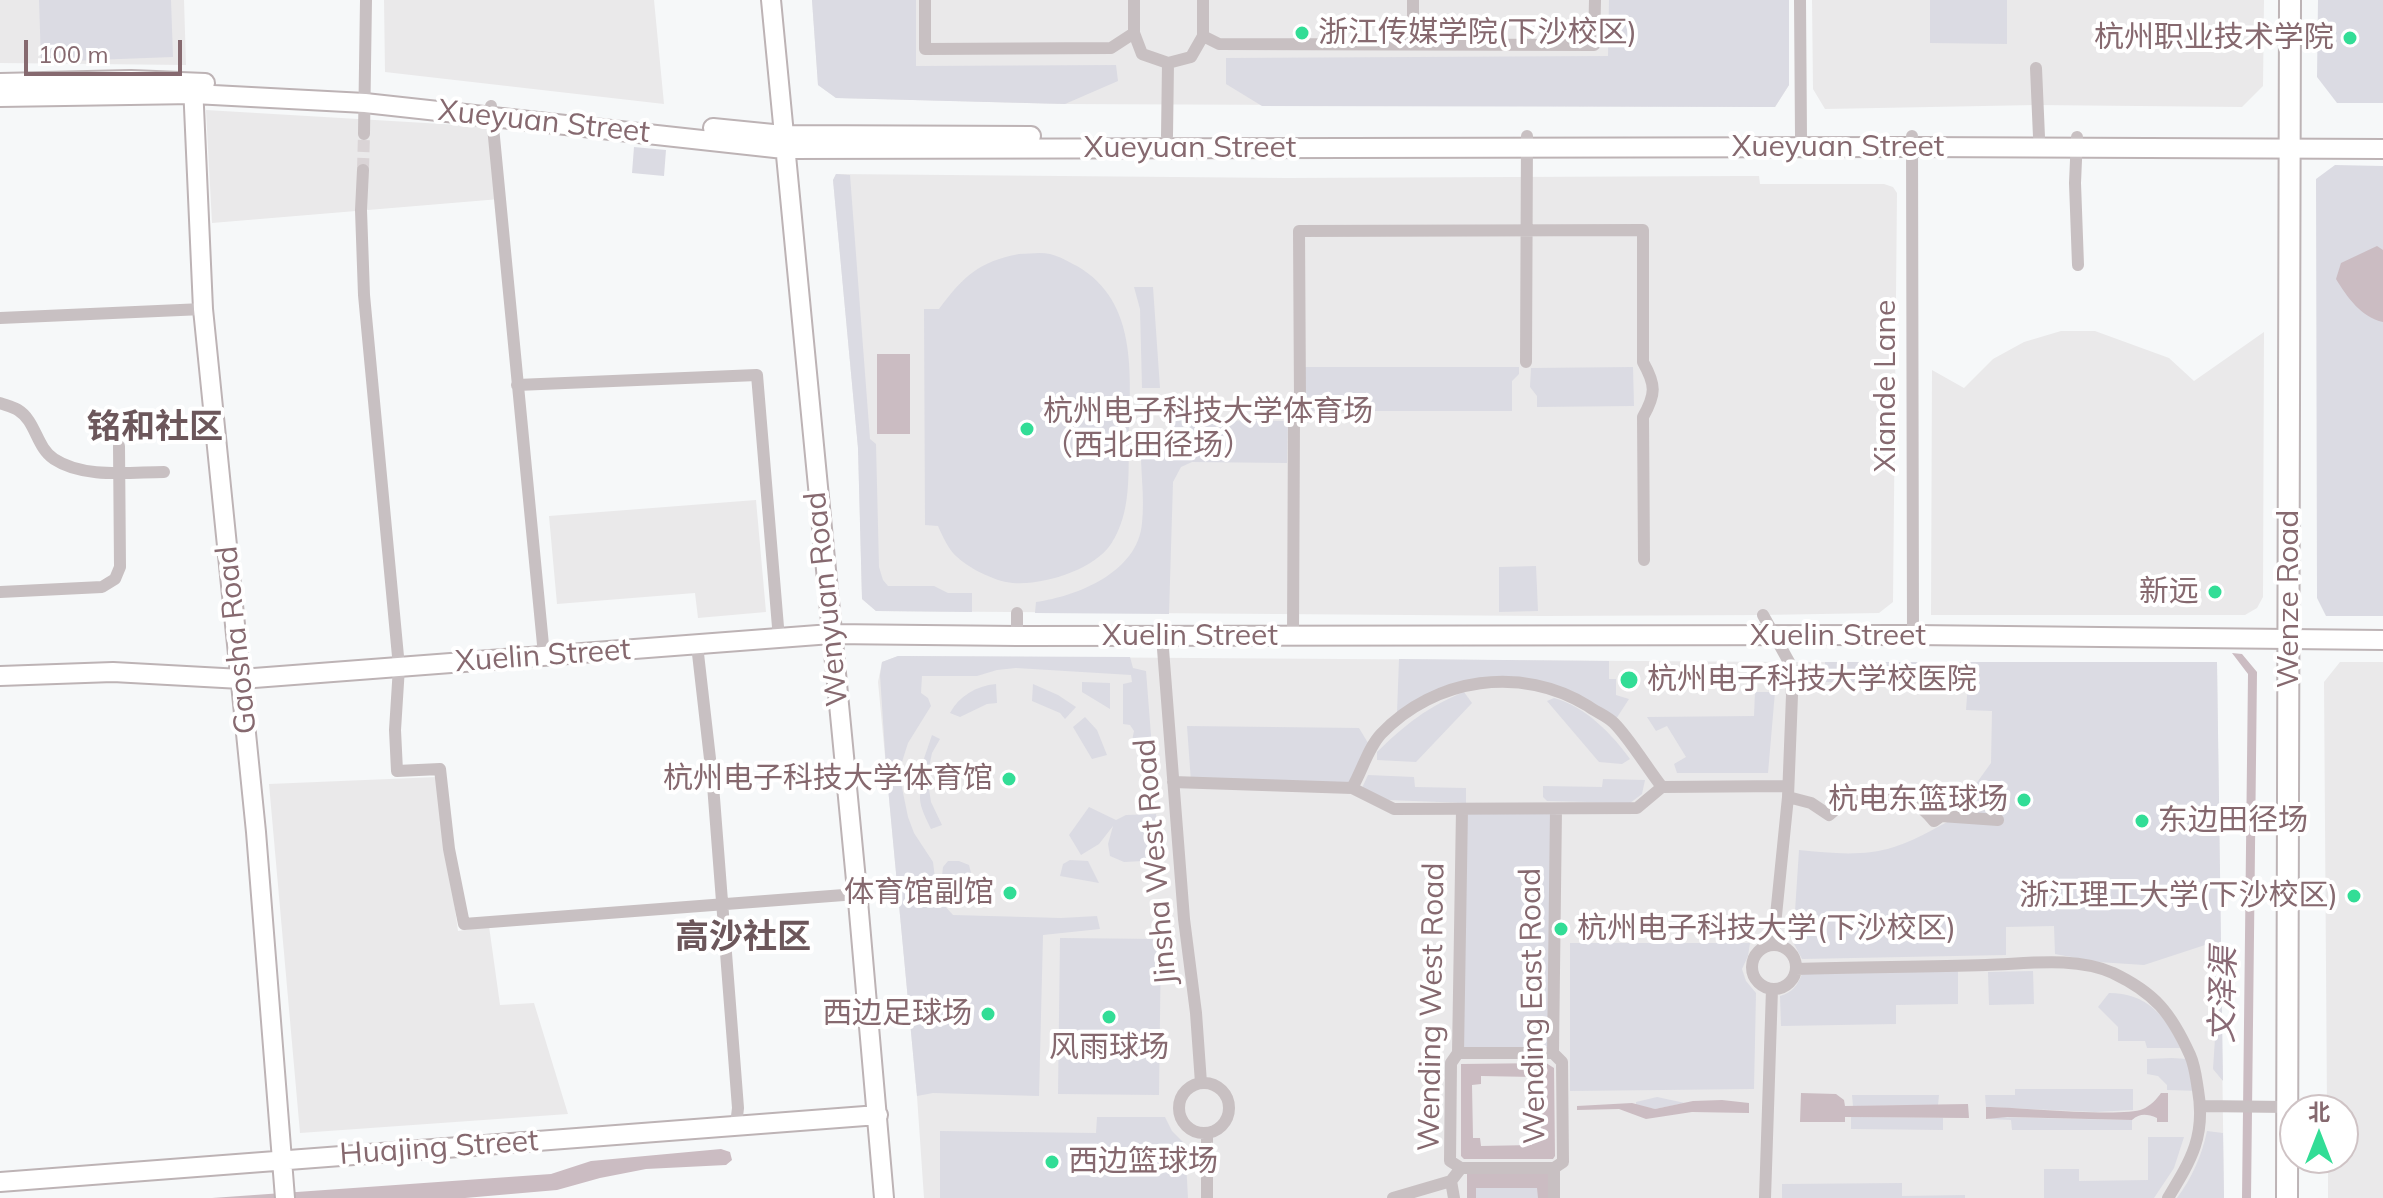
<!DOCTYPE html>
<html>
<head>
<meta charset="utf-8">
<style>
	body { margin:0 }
	#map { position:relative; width:2383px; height:1198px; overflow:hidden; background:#f6f8f9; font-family:Mulish,"Noto Sans SC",sans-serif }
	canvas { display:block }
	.north { position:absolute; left:2279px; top:1094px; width:80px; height:80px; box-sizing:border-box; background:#fff; border:2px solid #cfc3c5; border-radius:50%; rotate:0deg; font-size:22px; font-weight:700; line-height:32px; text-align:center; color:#86696f }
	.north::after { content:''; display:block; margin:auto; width:28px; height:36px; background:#32dd96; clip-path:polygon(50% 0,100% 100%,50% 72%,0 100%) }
	.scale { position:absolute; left:24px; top:40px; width:158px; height:36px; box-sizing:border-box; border:4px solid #86696f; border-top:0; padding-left:10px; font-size:24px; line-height:28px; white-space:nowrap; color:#86696f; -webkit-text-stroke:6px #fff; paint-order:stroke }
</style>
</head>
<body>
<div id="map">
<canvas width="2383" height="1198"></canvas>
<div class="north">北</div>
<div class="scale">100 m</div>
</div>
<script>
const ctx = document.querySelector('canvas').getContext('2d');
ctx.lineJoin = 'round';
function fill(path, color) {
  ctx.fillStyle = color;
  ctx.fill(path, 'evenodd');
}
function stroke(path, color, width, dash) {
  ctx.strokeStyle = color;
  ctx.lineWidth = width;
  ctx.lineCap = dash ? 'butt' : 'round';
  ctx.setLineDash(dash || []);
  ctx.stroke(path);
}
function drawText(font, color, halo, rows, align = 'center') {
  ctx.font = font + ' Mulish,"Noto Sans SC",sans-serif';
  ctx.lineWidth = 8;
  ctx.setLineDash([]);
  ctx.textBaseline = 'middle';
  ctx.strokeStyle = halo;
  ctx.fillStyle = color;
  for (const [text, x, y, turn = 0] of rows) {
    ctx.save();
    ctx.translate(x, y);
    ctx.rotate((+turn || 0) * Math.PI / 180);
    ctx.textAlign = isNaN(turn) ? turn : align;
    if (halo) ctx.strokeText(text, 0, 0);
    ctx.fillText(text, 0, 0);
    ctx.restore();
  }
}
const built = new Path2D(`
	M0,0H184L186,65L0,63Z
	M384,0H654L664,104L385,72Z
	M812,0H1789V85L1775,107L1065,104L836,98L818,85Z
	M1812,0H2264L2263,86L2242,107L2036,105L1825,109L1813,89Z
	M206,110L493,127L500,199L212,223Z
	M836,174L1287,178L1741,176H1759L1760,184H1884L1893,187L1897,193L1893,602L1879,613L1763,615L1543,616L876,611L862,599L858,448L833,180Z
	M2061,331H2095L2169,358L2194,381L2264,332L2263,597L2257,608L2245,615H1931L1932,370L1964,388L1993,359L2024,342Z
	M756,500L766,612L698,618L695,593L557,604L549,516Z
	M898,656L1789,662H2217L2224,1198H924L917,1096L878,682L882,662Z
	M2340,662H2383V1198H2328V1158H2343V1110H2327L2324,682Z
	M437,777L458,931L489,926L500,1005L534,1003L568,1114L300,1133L269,784Z`);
const green = new Path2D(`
	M39,0H171L173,57L41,62Z
	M812,0H916V66L1116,65L1118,81L1065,104L836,98L818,85Z
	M1609,0H1789V85L1775,107L1262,106L1226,84V58L1608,56Z
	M1930,0H2007V44L1930,43Z
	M2318,0H2383V103H2337L2317,77Z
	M634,147L666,150L664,176L632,173Z
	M2335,165L2383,166V616H2326L2317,598L2316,179Z
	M836,174L850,175L870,439L876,444L879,567L883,580L888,586H934L948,593H972V612L876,611L862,599L858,448L833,180Z
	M1019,254C1029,254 1040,252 1050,254C1059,256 1069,262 1077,266C1139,302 1130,376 1129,437C1128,473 1132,512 1111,544C1093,571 1037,588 1006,582C988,578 965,566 953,553C947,546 942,535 938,526L925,525L924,309H939C964,276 978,262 1019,254Z
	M1153,287L1160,388H1142L1140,309L1134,287Z
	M1305,367H1519V374L1512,381V411H1305Z
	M1633,367L1634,406L1537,407V396L1530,387L1531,368Z
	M1175,420L1288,421L1287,463L1192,462L1181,467L1173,482L1169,614L1035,613L1036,602C1078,596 1138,572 1142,523C1145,497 1140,469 1141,442L1151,436L1163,441L1174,428Z
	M1536,566L1538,611L1499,612V567Z
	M898,656L1130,657L1133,668L1146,671L1152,748L1139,747L1132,741L1134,731L1130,725L1123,724V684L1132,682L1131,675L1016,668L997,670L977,676H922L921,693L928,698L931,706L908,743L901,765L886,767L880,675L882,662Z
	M1399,659L1609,661V679H1616V695L1629,699L1616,719L1544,682L1511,677L1456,683L1422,696L1397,713Z
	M1825,662H2217L2223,1081L2213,1069L2216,1023L2211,951L2205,945L2144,965L2098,962L2055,954L2054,926L2006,927V955L1802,959L1793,942L1799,850C1831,853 1863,857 1894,847C1921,839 1943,822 1969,812L1960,806L1991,763L1992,711L1966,710L1968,683L1825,682Z
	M1082,682L1110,683V709L1082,692Z
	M996,684L997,703L987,704L960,717L950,713C959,696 976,686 996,684Z
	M1033,684L1058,695L1076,707L1065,719L1060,713L1032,701Z
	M1464,692L1472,703L1416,762L1377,760V752C1406,724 1427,707 1464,692Z
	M1755,692H1775L1768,773H1677L1674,764L1686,757L1667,726L1656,731L1647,717L1754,716Z
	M1554,698C1585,706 1612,734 1630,759L1622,764L1599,762L1547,701Z
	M1085,717L1097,730L1107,755L1092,759L1073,727Z
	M1187,726L1359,728L1371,748L1352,788L1191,782Z
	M932,735L940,739L932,753L927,777L919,773Z
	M1368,775L1414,777L1415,787L1466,788V803L1388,800L1362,788Z
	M887,777L900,778L908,817L914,833L933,862L935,878L922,881L926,903H942L953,915L1061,918L1097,916L1100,929L1043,935L1039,1096L933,1093L917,1096Z
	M1603,779L1645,780L1642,794L1630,803L1547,801L1543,797V786L1602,787Z
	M922,788L929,789L931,802L942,825L931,829C925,816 916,801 922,788Z
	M1089,807L1116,820L1126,815L1156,814L1161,860L1124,862L1110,856L1108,844L1113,826L1099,844L1081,855L1069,835Z
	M1462,809H1556L1553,1053H1458Z
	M1070,860L1088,861L1099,883L1060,876L1063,864Z
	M948,861H959L969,865L971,873L942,876L943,867Z
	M1060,938L1161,939L1159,1095L1058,1094Z
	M1570,943H1750L1748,956L1742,969L1746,981L1756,993L1754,1089L1570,1091Z
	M1958,971V1004L1896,1005V1024L1781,1026L1780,996C1793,992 1797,986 1802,974Z
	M2033,971L2034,1004L1989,1005L1988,972Z
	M2109,993C2146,993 2166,1015 2180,1048H2147L2145,1041H2118V1027L2098,1007Z
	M2172,1058L2187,1059L2199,1091L2167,1090V1085L2158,1076L2147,1074V1059Z
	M2015,1089H2133V1110L2095,1112L1986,1107L1985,1095H2015Z
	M1852,1095H1939L1938,1105L1853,1106Z
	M1657,1097L1685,1103L1655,1109L1636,1105V1102Z
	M1097,1117H1165L1172,1131L1185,1144L1188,1198H940V1131L1096,1133Z
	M1851,1117L1943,1118V1130L1851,1129Z
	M1989,1117L2132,1120V1130H2012L2011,1120L1989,1119Z
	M2207,1131L2223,1133L2224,1198H2177C2192,1178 2202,1155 2207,1131Z
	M2148,1137H2184L2174,1168L2154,1198H2044V1169H2079V1181L2148,1180Z
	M1902,1183V1196L1965,1195V1198H1782V1184Z
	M1476,1188H1538V1198H1476Z`);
const water = new Path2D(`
	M2377,246L2383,250V322C2361,317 2347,297 2336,279L2341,263Z
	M877,354H910V434H877Z
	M2232,653L2242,654L2257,672L2251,1198H2242L2248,674Z
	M1546,1063L1554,1068L1555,1156L1553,1159H1464L1461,1156V1064ZM1481,1076L1533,1077V1084H1541V1138H1532V1145L1481,1146L1480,1138H1473L1472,1085L1481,1084Z
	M1801,1093L1836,1094L1844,1100L1845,1106L1968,1104L1969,1118L1845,1117V1122H1800Z
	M2161,1093H2168V1122H2157V1118C2147,1114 2140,1113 2132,1120L2007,1117L1986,1119V1107C2016,1107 2122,1118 2143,1109C2150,1106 2157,1099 2161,1093Z
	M1722,1100L1749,1103V1113L1692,1112L1646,1119L1619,1109L1577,1110V1106L1632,1103L1655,1109L1693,1101Z
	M721,1149L730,1152L732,1160L726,1165L646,1169L600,1178L557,1190L465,1198H212L551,1174L591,1161Z
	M1467,1172H1548V1198H1538L1537,1188H1476V1198H1467Z`);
const streetTunnel = new Path2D(`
	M363,170L364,134`);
const street = new Path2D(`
	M925,0V49L1111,48L1134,33
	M1134,0V33L1142,54L1168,63L1191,57L1203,36V0
	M1413,0V44
	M1800,0L1801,136
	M1203,36L1219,44L1594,45L1595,0
	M2036,68L2039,137
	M491,106L544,655
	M364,134L366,0
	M1167,136L1168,63
	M1912,136L1913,635
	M2077,137L2075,183L2078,265
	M363,170L361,210L364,295L399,667L395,730L397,771L440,769L449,849L464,924L857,894
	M0,318L203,309
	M1526,362L1527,136
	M517,385L757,375L779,639
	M0,403C5,405 13,407 18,410C36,421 36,447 54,459C84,479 131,472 164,472
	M0,592L102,587L115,579L120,567L119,446
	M1017,613V636
	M1763,615L1789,662L1792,695L1788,797L1773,945
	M1293,635L1294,417L1300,400L1299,231L1643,230V362C1656,385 1656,394 1643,417L1644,560
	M1162,636L1184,919L1196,1013L1201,1083
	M697,645L713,785L738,1108L736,1125
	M1173,782L1352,788C1362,771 1368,748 1381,734C1435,677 1522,665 1588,706C1596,712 1607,716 1614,723C1630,739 1647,768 1662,787L1788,786
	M1352,788L1394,809L1637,808L1662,787
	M1788,797L1811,803L1829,815C1865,782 1901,782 1934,821L1941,816L1998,820
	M1752 967a22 22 0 1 1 44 0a22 22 0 1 1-44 0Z
	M1796,969C1859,967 1923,967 1986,965C2026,964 2074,956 2113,973C2155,993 2171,1013 2190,1055C2195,1066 2196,1078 2198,1090C2206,1136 2191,1160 2168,1198
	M1458,1053H1553
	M1179 1108a25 25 0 1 1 50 0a25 25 0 1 1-50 0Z
	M2201,1106L2287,1107
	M1207,1134V1198
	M1461,1168H1554
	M1393,1198L1451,1181
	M1454,1198L1451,1181L1461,1168L1450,1161L1451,1063L1458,1053L1462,809
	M1554,1198V1168L1563,1162L1562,1062L1553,1053L1556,809
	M1765,1198L1772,989`);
const secondary = new Path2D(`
	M771,0L858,901L884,1198
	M0,83L131,80L205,83
	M193,85L203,309L256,832L285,1198
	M0,97L194,94L365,103L784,149L1912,147L2383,149
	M713,128L783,135L1031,136
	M0,676L113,672L241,679L831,634L1017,636L1913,635L2383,640
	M0,1182L878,1115`);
const primary = new Path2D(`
	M2287,1198L2290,0`);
const markers = [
	[1302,33,8,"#32dd96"],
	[2350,38,8,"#32dd96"],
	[1027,429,8,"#32dd96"],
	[2215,592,8,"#32dd96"],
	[1629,680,10,"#32dd96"],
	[1009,779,8,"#32dd96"],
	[2024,800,8,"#32dd96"],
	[2142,821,8,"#32dd96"],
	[1010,893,8,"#32dd96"],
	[2354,896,8,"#32dd96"],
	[1561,929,8,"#32dd96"],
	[988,1014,8,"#32dd96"],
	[1109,1017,8,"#32dd96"],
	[1052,1162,8,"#32dd96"]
];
const poiNames = [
	["浙江传媒学院(下沙校区)",1318,33,"left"],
	["杭州职业技术学院",2334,38],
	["杭州电子科技大学体育场",1043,412,"left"],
	["（西北田径场）",1043,446,"left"],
	["新远",2199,592],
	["杭州电子科技大学校医院",1647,680,"left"],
	["杭州电子科技大学体育馆",993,779],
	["杭电东篮球场",2008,800],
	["东边田径场",2158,821,"left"],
	["体育馆副馆",994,893],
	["浙江理工大学(下沙校区)",2338,896],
	["杭州电子科技大学(下沙校区)",1577,929,"left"],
	["西边足球场",972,1014],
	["风雨球场",1109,1048,"center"],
	["西边篮球场",1068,1162,"left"]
];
const streetNames = [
	["Xueyuan Street",544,122,6],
	["Xueyuan Street",1838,147],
	["Xueyuan Street",1190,148],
	["Xiande Lane",1886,386,-90],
	["Wenyuan Road",827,599,-96],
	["Wenze Road",2289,599,-90],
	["Xuelin Street",1190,636],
	["Xuelin Street",1838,636],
	["Gaosha Road",237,640,-96],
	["Xuelin Street",543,656,-4],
	["Jinsha West Road",1156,862,-95],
	["Wending East Road",1533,1006,-91],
	["Wending West Road",1432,1007,-89],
	["Huajing Street",439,1148,-4]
];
const waterNames = [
	["文泽渠",2224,995,-89]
];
const quarterNames = [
	["铭和社区",155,428],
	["高沙社区",743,938]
];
fill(built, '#eae9ea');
fill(green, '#dbdbe3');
fill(water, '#cbbcc2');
stroke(streetTunnel, '#dad4d6', 12, [12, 6]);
stroke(secondary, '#bdb3b5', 22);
stroke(primary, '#bdb4b6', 24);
stroke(street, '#c8c0c2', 12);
stroke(secondary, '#fff', 18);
stroke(primary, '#fff', 20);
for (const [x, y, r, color] of markers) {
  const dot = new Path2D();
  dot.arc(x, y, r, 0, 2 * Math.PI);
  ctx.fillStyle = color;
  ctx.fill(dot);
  stroke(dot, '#fff', 3);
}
drawText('30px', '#86696f', '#fff', poiNames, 'right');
drawText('30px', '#86696f', '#fff', streetNames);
drawText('italic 32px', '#896a75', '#fff', waterNames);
drawText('bold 34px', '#6c575b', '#fff', quarterNames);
</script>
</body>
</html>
